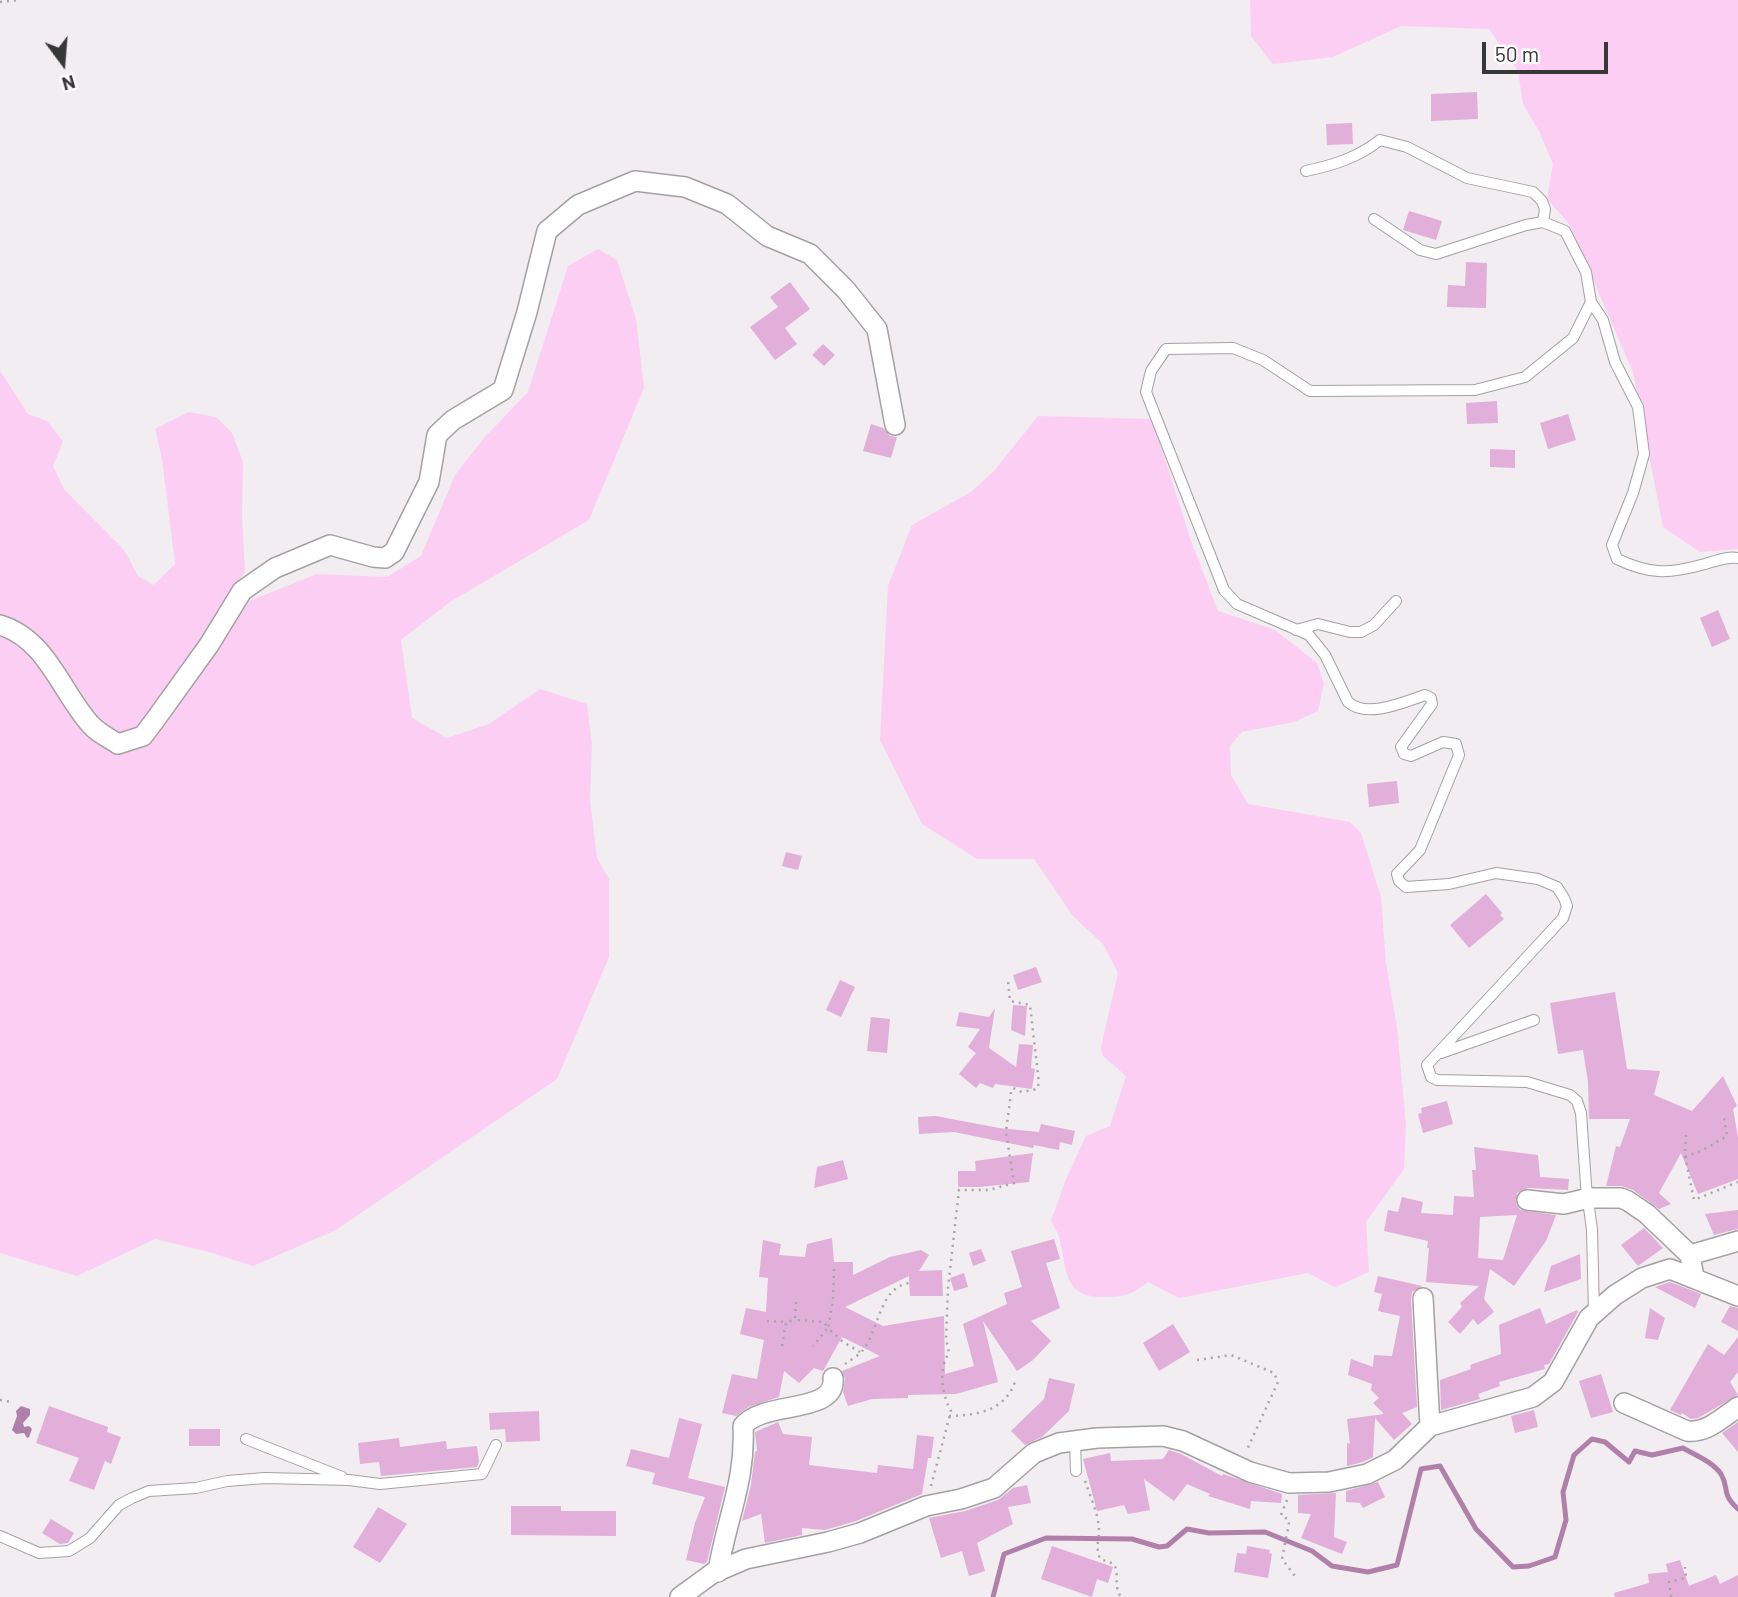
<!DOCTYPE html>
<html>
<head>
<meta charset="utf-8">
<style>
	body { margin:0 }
	#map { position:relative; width:1738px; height:1597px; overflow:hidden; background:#f1edf0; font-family:Barlow,sans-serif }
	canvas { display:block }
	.north { position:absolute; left:28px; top:28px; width:70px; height:70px; -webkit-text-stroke:5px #fefbfd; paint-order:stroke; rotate:164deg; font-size:19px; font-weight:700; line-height:28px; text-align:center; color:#383738 }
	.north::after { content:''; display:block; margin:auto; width:24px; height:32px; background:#383738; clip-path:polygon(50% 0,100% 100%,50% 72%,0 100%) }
	.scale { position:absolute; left:1482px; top:42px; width:126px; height:32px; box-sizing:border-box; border:4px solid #383738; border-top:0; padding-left:9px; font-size:21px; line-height:24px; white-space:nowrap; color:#383738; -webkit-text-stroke:5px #fefbfd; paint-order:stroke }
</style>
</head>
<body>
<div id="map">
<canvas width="1738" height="1597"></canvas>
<div class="north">N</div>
<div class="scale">50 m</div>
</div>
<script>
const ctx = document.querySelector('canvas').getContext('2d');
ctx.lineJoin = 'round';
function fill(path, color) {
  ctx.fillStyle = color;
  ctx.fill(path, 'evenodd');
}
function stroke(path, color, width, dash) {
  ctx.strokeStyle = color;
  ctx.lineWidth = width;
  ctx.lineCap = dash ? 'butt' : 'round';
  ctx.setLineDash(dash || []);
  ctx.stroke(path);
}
const green = new Path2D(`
	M1250,0H1738V549L1700,552L1663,527L1633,372L1569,224L1547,199L1553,164L1539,131L1523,104L1518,71L1489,29L1401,26L1333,57L1273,64L1251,36Z
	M598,249L617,260L636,319L644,388L589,520L450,602L401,640L412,718L447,738L489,724L540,689L587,704L592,745L590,801L597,858L609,879V957L557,1079L336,1230L253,1266L209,1252L155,1239L77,1276L0,1253V371L28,414L47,421L63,441L53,466L64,489L124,550L138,576L154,585L175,564L162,459L155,429L189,412L216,417L232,433L243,462L242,518L245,571L231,594L249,601L317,574L387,577L421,556L455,475L484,438L528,392L568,266Z
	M1038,416L1152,419L1191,541L1218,611L1275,630L1317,663L1324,684L1318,711L1294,722L1242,732L1230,746L1231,775L1248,804L1350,822L1361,833L1381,897L1386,963L1397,1027L1406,1125L1404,1169L1366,1222L1369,1272L1335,1287L1308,1273L1179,1298L1148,1282C1131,1295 1125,1297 1103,1297C1064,1297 1067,1271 1060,1241C1059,1234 1055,1228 1051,1221L1066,1179L1086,1136L1110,1126L1126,1076L1102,1055L1101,1047L1118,973L1103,944L1073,916L1034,859H977L922,824L880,740L888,586L912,525L971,492L994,471Z`);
const water = new Path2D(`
	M21,1406L30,1409V1415L23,1423L24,1427L29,1426L32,1429L29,1437L27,1438L24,1433L16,1434L12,1430L17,1416L16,1411Z`);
const stream = new Path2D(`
	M993,1597L1004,1554L1046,1538L1132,1539L1159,1547L1167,1546L1187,1529L1209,1533L1265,1532L1312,1551L1332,1566L1368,1572L1397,1565L1421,1469L1440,1466L1476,1529L1513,1567L1529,1566L1555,1557L1566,1520L1563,1492L1574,1455L1592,1439L1605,1442L1629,1462L1635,1451L1652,1455L1683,1448C1695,1455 1713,1462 1721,1474C1730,1489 1720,1492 1738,1509`);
const building = new Path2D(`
	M1477,92L1478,119L1431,121V94Z
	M1352,123L1353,144L1327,145L1326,124Z
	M1409,211L1442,221L1436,240L1403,230Z
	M1466,262L1487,263L1486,308L1447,307L1448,285L1465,286Z
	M790,282L810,309L785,328L797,344L775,360L750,327L778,307L770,297Z
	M823,344L835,355L824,366L812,355Z
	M1497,401L1498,423L1467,424L1466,403Z
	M1568,414L1576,440L1548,449L1540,423Z
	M871,424L883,428L890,436L897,437L891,458L863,451Z
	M1490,449L1515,450V468L1490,467Z
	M1718,610L1730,639L1712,647L1700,618Z
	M1397,781L1399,803L1369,807L1367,784Z
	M786,852L802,856L798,870L782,866Z
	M1486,894L1502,913L1500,915L1504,919L1469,948L1450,925Z
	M1036,967L1042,982L1018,990L1013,975Z
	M840,980L855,987L841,1017L826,1010Z
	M1615,992L1627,1069L1660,1071L1654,1095L1692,1111L1723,1076L1737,1106L1733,1109L1738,1137V1179L1698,1194L1681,1153L1659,1193L1671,1204L1659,1209L1633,1190L1622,1186H1606L1616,1146L1620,1147L1630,1119H1589L1588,1082L1583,1050L1558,1054L1550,1003Z
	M1013,1005L1027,1006L1025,1036L1011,1030Z
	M995,1008L989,1048L1016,1067L1019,1044L1033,1045L1031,1068L1035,1069L1032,1089L995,1084L993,1088L980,1083L976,1088L959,1074L976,1053L968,1047L980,1029L956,1026L959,1012L989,1017Z
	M871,1017L890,1019L887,1053L867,1051Z
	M1447,1101L1453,1124L1423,1133L1418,1114L1422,1113L1421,1108Z
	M936,1116L999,1128L1039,1132L1041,1124L1075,1131L1072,1145L1060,1142L1059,1150L1034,1145L1033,1148L954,1132L919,1134L918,1117Z
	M1474,1147L1538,1155L1540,1177L1569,1179L1568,1190L1528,1188L1517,1193L1516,1204L1520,1210L1556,1215L1546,1241L1514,1286L1490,1269L1484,1299L1494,1312L1478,1325L1473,1319L1460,1334L1448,1322L1462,1307L1460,1303L1479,1286L1426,1282L1429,1248H1427L1428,1241L1384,1231L1388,1210L1398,1212L1402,1197L1423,1202L1421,1213L1453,1215L1454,1196L1474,1197L1472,1170H1476ZM1517,1215L1503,1260L1478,1258L1480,1217Z
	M1033,1153L1029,1182L979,1187H958V1171H976L975,1161Z
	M843,1160L848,1179L814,1188L817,1167Z
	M1738,1210V1229L1714,1235L1705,1214Z
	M1644,1228L1663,1248L1638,1266L1621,1245Z
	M832,1238L834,1262H853V1275L890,1257L921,1250L929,1255L919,1271L942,1270L943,1296H910L909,1276L845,1307L883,1326L944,1316L945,1374L974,1366L963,1324L1007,1304L1004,1293L1022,1287L1011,1251L1054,1239L1060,1259L1046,1263L1060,1308L1031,1321L1051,1341L1033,1360L1017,1371L983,1321L998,1382L956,1394L908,1395V1398L872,1399L848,1406L843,1392L845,1379L842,1371L880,1356L842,1337L823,1371L814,1368L799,1383L784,1371L779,1397L748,1407L736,1416L722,1413L732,1374L757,1379L764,1340L740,1334L746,1308L766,1312L768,1278L759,1277L763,1240L781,1244L779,1255L805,1257L807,1244Z
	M981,1249L986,1261L973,1266L969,1253Z
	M1580,1254L1581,1279L1544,1292L1551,1266Z
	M964,1273L968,1287L954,1291L950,1278Z
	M1378,1276L1422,1286L1412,1292L1411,1299L1417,1407L1402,1413L1412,1424L1394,1440L1375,1418L1373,1457L1363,1462L1347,1466V1443L1350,1444L1347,1419L1384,1414L1373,1403L1379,1398L1371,1390L1372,1384L1348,1375L1351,1359L1373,1367L1374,1355L1392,1356L1400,1316L1378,1311L1382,1294L1374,1292Z
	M1670,1282L1701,1294L1695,1308L1655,1287Z
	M1730,1306L1738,1308V1331L1721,1322Z
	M1540,1308L1546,1324L1577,1310L1578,1312L1549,1364L1544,1365L1545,1369L1499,1382L1500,1386L1478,1394L1480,1399L1441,1410L1440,1380L1471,1369L1470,1365L1501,1354L1499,1325Z
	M1650,1308L1665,1318L1658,1340L1645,1338Z
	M1173,1324L1190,1352L1159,1371L1143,1343Z
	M1738,1337V1372L1730,1382L1738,1395L1698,1418L1691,1419L1682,1413L1681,1415L1670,1410L1708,1344L1724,1355Z
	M1601,1374L1613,1412L1591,1418L1579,1381Z
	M1049,1378L1075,1384L1069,1411L1042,1437L1025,1445L1011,1431L1044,1399Z
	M49,1406L108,1427L107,1432L121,1437L111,1464L105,1461L94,1490L69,1481L79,1458L36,1443Z
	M1534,1410L1538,1427L1515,1433L1511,1416Z
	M539,1411L540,1441L506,1442L505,1429L490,1430L489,1413Z
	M679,1418L702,1424L688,1478L725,1487L707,1562L704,1564L686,1560L695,1523L705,1497L652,1484L655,1473L626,1466L631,1449L669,1458Z
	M778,1422L783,1434L812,1437L809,1465L877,1473L878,1465L913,1469L917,1435L934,1437L931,1458H928L922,1494L856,1521L825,1530L802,1528V1535L765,1543L761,1514L742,1521L751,1485L755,1452L757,1451L755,1432Z
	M1738,1422V1452L1722,1433Z
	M189,1429H220V1446H189Z
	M399,1438L400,1447L446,1441L447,1449L477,1446L479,1462L477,1467L381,1476L379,1462L360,1464L358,1443Z
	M1169,1450L1181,1454L1222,1476L1223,1474L1282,1494L1281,1503L1251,1501L1250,1509L1208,1496L1210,1494L1187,1484L1174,1501L1144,1479L1150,1510L1128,1514L1124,1505L1097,1511L1083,1459L1110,1453L1111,1461L1163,1459Z
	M1378,1482L1385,1497L1363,1508L1360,1503L1346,1502V1491Z
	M1027,1485L1031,1503L1008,1507L1013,1524L977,1543L985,1571L969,1576L962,1551L941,1558L929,1518L965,1511L998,1500L1013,1488Z
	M1336,1493L1334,1537L1347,1542L1342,1554L1301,1538L1311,1514L1298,1513V1495Z
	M511,1506H561V1511H616V1536L511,1535Z
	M378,1507L407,1524L380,1563L353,1547Z
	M51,1519L74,1533L68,1543L60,1544L42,1533Z
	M1052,1546L1113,1567L1108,1583L1097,1579L1092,1597L1041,1579Z
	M1247,1546L1270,1550L1269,1553L1272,1554L1268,1578L1234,1572L1237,1553L1246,1554Z
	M1680,1560L1689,1586L1716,1575L1720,1584L1738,1575V1597H1615L1614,1593L1649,1583L1648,1574L1668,1572L1666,1564Z`);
const path = new Path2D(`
	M0,2L19,0
	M1686,1135L1685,1156L1694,1200L1738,1182
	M1685,1157L1703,1150L1727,1136L1724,1118
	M834,1269L833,1300L828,1328L843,1342L860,1352
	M796,1302L795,1320L824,1322L828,1328L813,1346
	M767,1321L786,1322
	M782,1346L786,1322L795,1320
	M1197,1360L1231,1355L1274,1373L1278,1382L1246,1452
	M845,1364C851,1360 859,1355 863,1350C880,1328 879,1288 909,1283
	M0,1400L12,1402
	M949,1416C976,1415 1004,1412 1015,1382
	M1085,1481C1090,1496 1099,1515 1099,1531C1099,1544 1095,1544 1100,1559L1114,1564C1120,1575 1113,1586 1121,1597
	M931,1486L951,1411C942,1395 938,1369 949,1353L946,1339L948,1288L959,1190H989L1014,1183L1006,1132L1011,1093L1013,1088L1022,1092L1037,1089L1039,1083L1030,1005L1010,1001L1008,981
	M1287,1500L1281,1515L1289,1520V1523L1282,1559L1295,1576
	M1671,1597L1669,1582L1686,1578L1685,1567`);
const lane = new Path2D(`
	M1306,171C1334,165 1357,158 1380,140L1407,147L1467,178L1533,192L1542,201L1545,209L1543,222
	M1374,219L1420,250L1436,254L1526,225L1543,222L1565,231L1586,272L1591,302L1573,338L1525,377L1475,390L1310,391L1263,360L1233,348L1166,349L1151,371L1146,392L1224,590L1237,604L1309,635L1325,655L1348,702C1367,719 1404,702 1425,695L1431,698L1432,704L1401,747L1404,754L1411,756L1443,742L1456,744L1459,755L1420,850L1397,874L1399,881L1406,887L1449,884L1496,873L1538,879L1557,887L1564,898L1567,906L1563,918L1427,1065L1431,1077L1437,1080L1527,1082L1570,1095L1577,1101L1581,1113L1586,1185L1592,1230L1594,1313
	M1591,302L1603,320L1615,362L1638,407L1644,454L1633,493L1612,545L1617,559C1651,575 1669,574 1705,564C1716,561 1727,556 1738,558
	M1296,630L1318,624L1350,632H1361L1374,625L1396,601
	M1441,1053L1534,1020
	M246,1439L342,1477
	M1075,1441L1076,1471
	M0,1536L39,1553L69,1551L90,1538L119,1505L132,1498L149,1491L196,1488L227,1481L265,1478L349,1480L380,1484L482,1474L496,1445`);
const street = new Path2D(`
	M0,625C47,639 61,692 91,725C98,733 109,738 118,744L143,736L155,720L209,645L242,591L275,568L330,545L373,557L385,558L394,552L429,482L437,435L453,420L503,390L527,312L547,231L578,205L635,181L685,187L727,204L767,236L810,254L846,290L877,329L895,425
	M1527,1200L1564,1204L1589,1198H1621L1628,1201L1647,1214L1690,1255L1694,1278
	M1690,1255L1738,1241
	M1423,1298L1430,1426
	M1624,1403L1687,1431C1707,1433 1722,1418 1738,1407
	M718,1572C726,1519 746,1482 743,1426C763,1400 837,1415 833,1378
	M680,1597L713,1573L746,1559L828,1542L860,1533L926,1506L961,1499L994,1488L1034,1453L1059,1443L1097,1438L1163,1436L1183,1441L1250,1472L1289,1483L1329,1482L1367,1474L1395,1460L1430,1426L1533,1397L1553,1382L1589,1318L1615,1295L1642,1278L1670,1269L1738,1296`);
fill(green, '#fccef4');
fill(water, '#b180aa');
stroke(stream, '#b180aa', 5);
fill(building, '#e2aeda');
stroke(lane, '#a4a1a3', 12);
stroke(street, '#a4a1a3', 22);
stroke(path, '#a8a5a8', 2.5, [2, 5]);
stroke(lane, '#fff', 10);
stroke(street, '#fff', 19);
</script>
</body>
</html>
